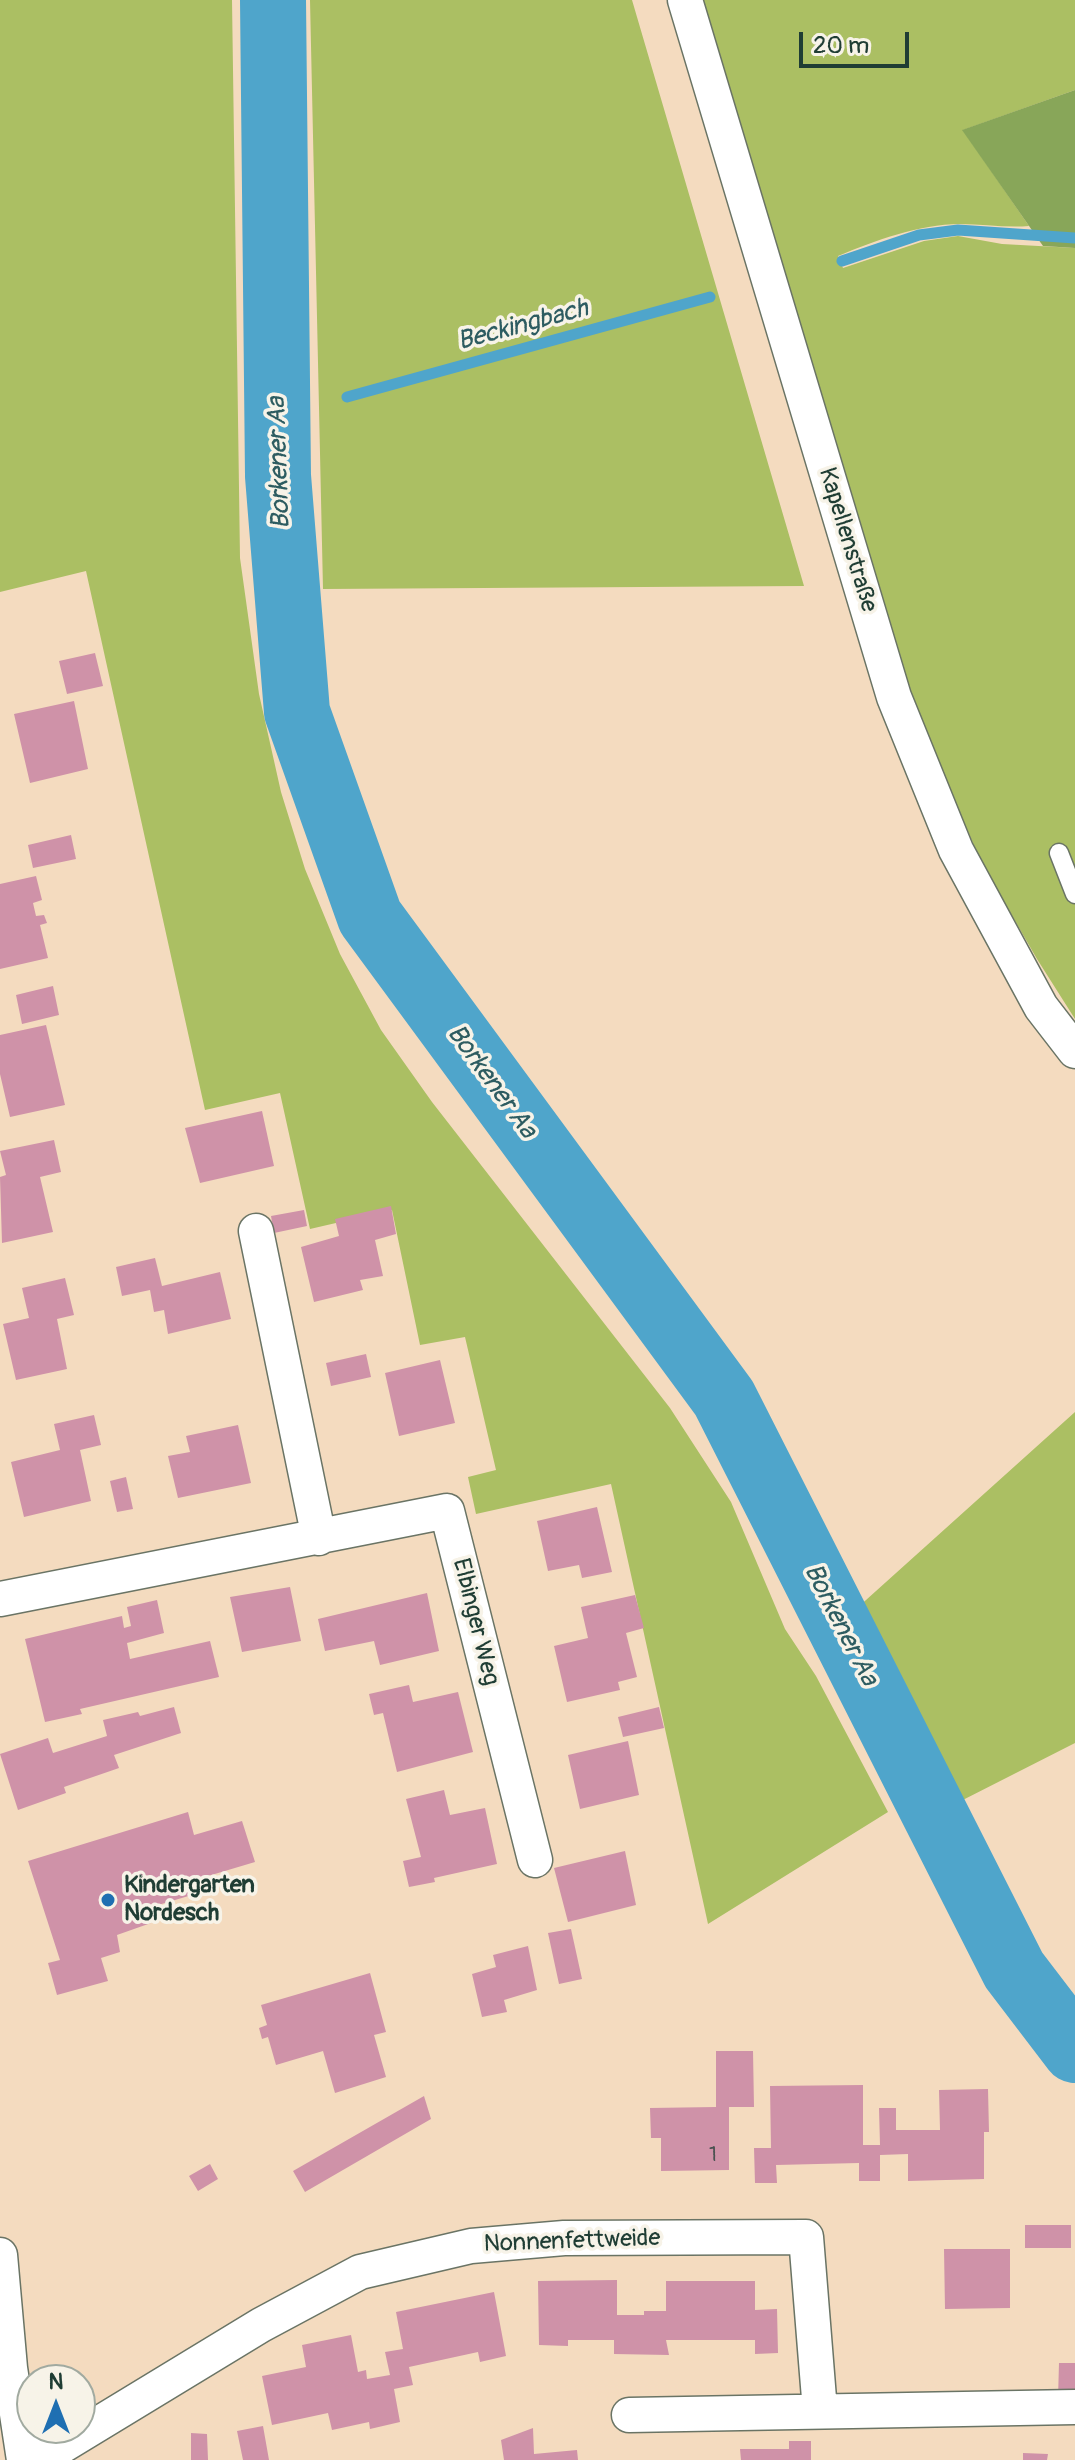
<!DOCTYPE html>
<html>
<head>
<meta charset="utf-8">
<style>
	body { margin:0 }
	#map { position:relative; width:1075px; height:2460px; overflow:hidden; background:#f4dbbf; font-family:Pangolin,sans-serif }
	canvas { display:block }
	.north { position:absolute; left:16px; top:2364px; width:80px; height:80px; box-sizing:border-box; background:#f7f3e8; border:2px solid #a1aaa0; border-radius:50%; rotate:0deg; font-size:22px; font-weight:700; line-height:32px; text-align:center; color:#1f3d34 }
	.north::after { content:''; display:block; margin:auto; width:28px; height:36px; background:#1f6fb2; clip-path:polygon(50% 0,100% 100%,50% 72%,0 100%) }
	.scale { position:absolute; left:799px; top:32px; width:110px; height:36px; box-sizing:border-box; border:4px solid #1f3d34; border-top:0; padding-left:10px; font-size:24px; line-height:28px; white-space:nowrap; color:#1f3d34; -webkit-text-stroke:6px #f7f3e8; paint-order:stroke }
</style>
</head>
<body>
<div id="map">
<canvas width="1075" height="2460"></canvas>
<div class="north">N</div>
<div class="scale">20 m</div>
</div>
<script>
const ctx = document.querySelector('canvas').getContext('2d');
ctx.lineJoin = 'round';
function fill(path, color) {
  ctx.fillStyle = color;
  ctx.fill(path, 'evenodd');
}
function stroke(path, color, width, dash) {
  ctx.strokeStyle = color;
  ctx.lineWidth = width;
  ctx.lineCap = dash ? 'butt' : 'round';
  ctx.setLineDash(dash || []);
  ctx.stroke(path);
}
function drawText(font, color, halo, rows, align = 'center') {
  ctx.font = font + ' Pangolin,sans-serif';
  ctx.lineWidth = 7;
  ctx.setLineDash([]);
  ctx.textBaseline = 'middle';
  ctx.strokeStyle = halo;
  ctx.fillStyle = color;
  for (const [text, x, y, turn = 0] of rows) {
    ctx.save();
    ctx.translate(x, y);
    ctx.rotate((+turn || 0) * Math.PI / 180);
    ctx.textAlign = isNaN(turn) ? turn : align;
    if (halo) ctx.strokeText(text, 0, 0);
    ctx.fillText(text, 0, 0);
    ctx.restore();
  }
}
const green = new Path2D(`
	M0,0H232L240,558L259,694L281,792L305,869L340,954L381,1030L432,1102L670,1408L731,1502L785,1629L816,1676L888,1812L708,1924L611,1484L476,1514L468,1477L496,1470L465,1337L420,1345L392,1210L310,1229L280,1093L205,1110L86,571L0,592Z
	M310,0H632L804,586L323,589Z
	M702,0H1075V90L963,130L1029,226C1006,228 983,224 960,224C919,224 874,241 838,256L843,268L924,241L958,236L1002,244L1075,248V1019L1037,959L981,862L914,705Z
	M1075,1412V1743L951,1806L856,1609Z`);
const forest = new Path2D(`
	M1075,90V248L1043,246L962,130Z`);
const stream = new Path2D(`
	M842,261L919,235L958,230L1075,238
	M347,397L710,297`);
const river = new Path2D(`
	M273,0L278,476L297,712L370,917L724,1398L1014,1970L1075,2050`);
const building = new Path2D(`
	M95,653L103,686L67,694L59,661Z
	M74,701L88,769L30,783L14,714Z
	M71,835L76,859L33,868L28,845Z
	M36,876L42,900L33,903L36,916L44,915L47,923L40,925L48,958L0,969V884Z
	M53,986L59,1015L22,1024L16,995Z
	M46,1025L65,1105L10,1117L0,1074V1035Z
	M262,1111L274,1166L200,1183L185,1128Z
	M54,1140L61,1172L40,1177L53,1232L2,1243L0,1177L6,1175L0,1151Z
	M391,1206L396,1234L375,1240L383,1276L360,1280L363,1290L314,1302L301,1247L339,1236L335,1219Z
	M304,1210L307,1226L274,1233L271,1216Z
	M155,1258L162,1286L220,1272L231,1319L168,1334L164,1310L154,1312L150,1290L122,1296L116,1267Z
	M65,1278L74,1315L57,1319L67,1369L16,1380L3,1324L29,1318L22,1288Z
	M366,1354L371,1377L331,1386L326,1363Z
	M440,1360L455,1423L399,1436L385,1373Z
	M94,1415L101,1445L80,1450L91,1501L24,1517L11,1462L60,1450L54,1424Z
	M238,1425L251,1483L178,1498L168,1456L190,1452L186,1436Z
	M126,1477L133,1509L117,1512L110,1481Z
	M597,1507L612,1572L582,1578L579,1565L548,1571L537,1521Z
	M290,1587L301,1641L242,1652L230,1597Z
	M427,1593L439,1651L380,1665L374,1641L325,1651L318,1619Z
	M635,1595L644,1628L626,1633L637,1677L618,1682L620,1690L567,1702L554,1646L588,1638L581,1607Z
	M157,1600L164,1633L127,1643L130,1659L210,1641L219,1677L80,1709L82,1714L45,1722L25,1639L122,1616L124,1628L131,1626L127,1607Z
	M409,1685L413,1702L458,1692L473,1752L397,1772L383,1713L374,1715L369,1694Z
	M174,1707L181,1733L114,1755L119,1768L64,1787L66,1793L18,1810L0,1754L48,1738L53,1753L107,1736L103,1720L138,1712L140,1716Z
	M659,1707L664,1728L623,1737L618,1717Z
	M628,1741L639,1795L580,1809L568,1755Z
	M444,1790L450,1815L485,1808L497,1864L434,1878L435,1882L409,1887L403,1861L421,1857L406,1799Z
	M188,1812L194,1835L242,1821L255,1862L198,1879L202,1892L148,1908L151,1923L117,1935L120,1952L101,1958L108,1981L57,1995L48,1963L60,1960L28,1861Z
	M625,1851L636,1905L568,1922L554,1868Z
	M571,1929L582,1979L559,1984L548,1933Z
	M528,1946L537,1990L504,2000L507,2012L482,2017L472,1974L496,1967L493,1955Z
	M370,1973L386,2032L374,2035L386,2077L335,2093L323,2051L276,2065L268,2037L262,2039L259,2028L267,2025L261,2005Z
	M716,2051H753L754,2107H729V2170L661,2171V2138H651L650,2108L716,2107Z
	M863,2085V2145H880L879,2108H896V2130H940L939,2090L988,2089L989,2132H984V2179L908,2181V2154L880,2155V2181H859V2163L776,2165L777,2183H755L754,2148H771L770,2086Z
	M424,2096L431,2119L305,2192L293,2171Z
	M210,2164L218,2179L198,2191L189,2176Z
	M1025,2225H1071V2248H1025Z
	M944,2249H1010V2308L945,2309Z
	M617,2280V2315H644V2311H666V2281H755V2310L777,2309L778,2353L755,2354V2340H666L669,2355L614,2354V2340H568V2346L539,2345L538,2281Z
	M494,2292L506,2356L480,2362L478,2352L409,2367L413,2385L394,2389L400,2422L370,2429L369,2422L332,2430L328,2413L272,2425L262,2376L306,2367L302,2345L351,2335L358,2372L366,2370L367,2379L390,2375L385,2352L403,2349L396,2312Z
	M1059,2363H1075V2398L1058,2399Z
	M263,2426L269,2460H243L237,2431Z
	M533,2428L534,2454L577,2450L578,2460H504L501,2440Z
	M191,2433L207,2434L208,2460H191Z
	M789,2441H811V2460H741L740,2449H789Z
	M1023,2453L1048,2454L1047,2460H1023Z`);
const lane = new Path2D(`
	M1059,853L1075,894`);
const street = new Path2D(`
	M685,0L894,697L956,850L1041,1007L1075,1051
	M256,1231L319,1538
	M0,1599L447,1511L535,1860
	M0,2255L10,2368L24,2460
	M629,2415L1075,2407
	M24,2459L57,2449L261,2325L360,2272L471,2246L564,2238L806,2237L820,2411`);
const markers = [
	[108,1900,8,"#1f6fb2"]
];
const numberNames = [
	["1",713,2156]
];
const streetNames = [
	["Kapellenstraße",847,540,73],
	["Elbinger Weg",475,1622,76],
	["Nonnenfettweide",572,2242,-2]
];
const poiNames = [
	["Kindergarten",124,1886],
	["Nordesch",124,1914]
];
const waterNames = [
	["Beckingbach",523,326,-15],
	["Borkener Aa",280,463,-92],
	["Borkener Aa",491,1082,54],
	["Borkener Aa",840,1625,63]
];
fill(green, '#abbf63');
fill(forest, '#88a659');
stroke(stream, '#4fa5cb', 11);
stroke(river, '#4fa5cb', 66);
fill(building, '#cf92a8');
stroke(lane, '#6a7465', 21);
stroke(street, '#6a7465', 37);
stroke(lane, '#fff', 18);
stroke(street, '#fff', 34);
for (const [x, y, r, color] of markers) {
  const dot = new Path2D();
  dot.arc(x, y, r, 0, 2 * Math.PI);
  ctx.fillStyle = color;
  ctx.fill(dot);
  stroke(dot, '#f7f3e8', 3);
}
drawText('20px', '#4b5251', null, numberNames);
drawText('24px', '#1f3d34', '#f7f3e8', streetNames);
drawText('bold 24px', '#1f3d34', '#f7f3e8', poiNames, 'left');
drawText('italic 26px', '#2d5c61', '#f7f3e8', waterNames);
</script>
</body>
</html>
